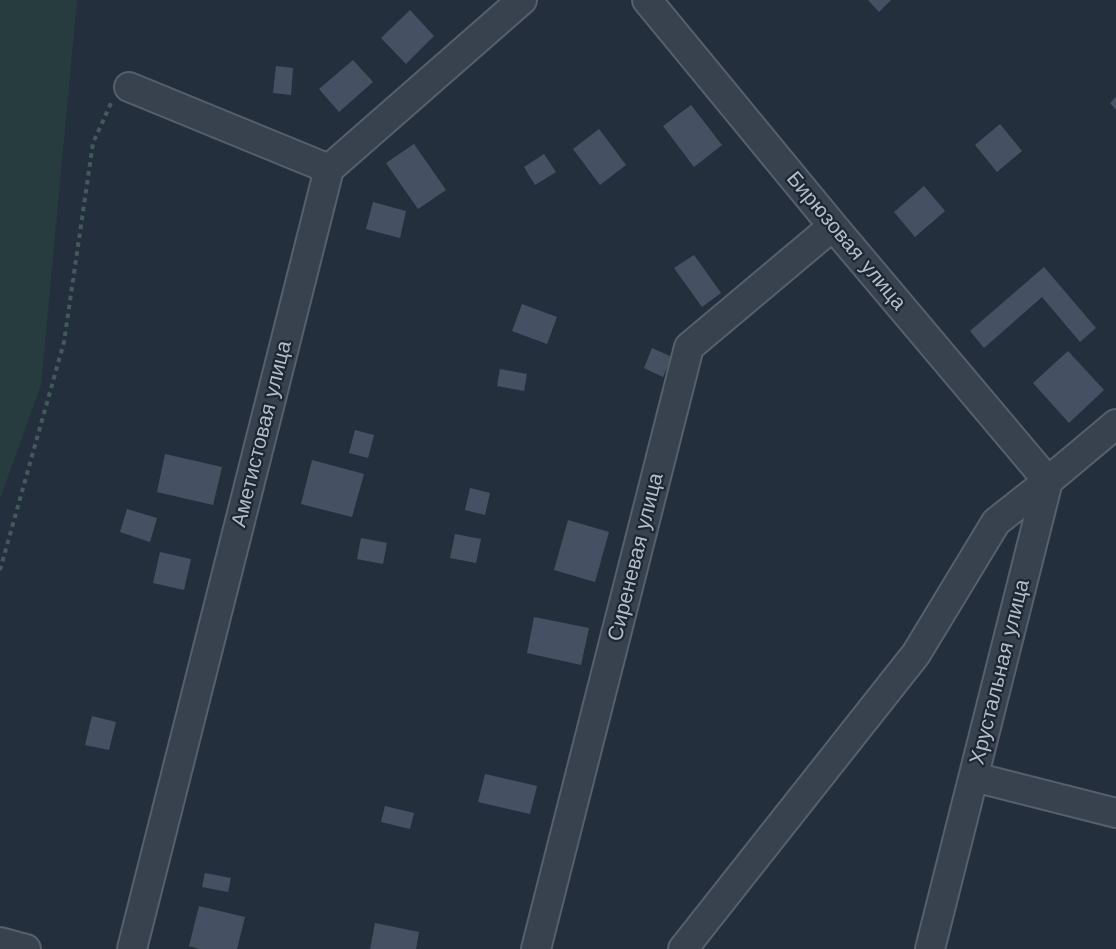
<!DOCTYPE html>
<html>
<head>
<meta charset="utf-8">
<style>
	body { margin:0 }
	canvas { display:block; background:#242f3e }
</style>
</head>
<body>
<canvas width="1116" height="949"></canvas>
<script>
const ctx = document.querySelector('canvas').getContext('2d');
ctx.lineJoin = 'round';
function fill(path, color) {
  ctx.fillStyle = color;
  ctx.fill(path, 'evenodd');
}
function stroke(path, color, width, dash) {
  ctx.strokeStyle = color;
  ctx.lineWidth = width;
  ctx.lineCap = dash ? 'butt' : 'round';
  ctx.setLineDash(dash || []);
  ctx.stroke(path);
}
function drawText(font, color, halo, rows, align = 'center') {
  ctx.font = font + ' "Work Sans",sans-serif';
  ctx.lineWidth = 4.5;
  ctx.setLineDash([]);
  ctx.textBaseline = 'middle';
  ctx.strokeStyle = halo;
  ctx.fillStyle = color;
  for (const [text, x, y, turn = 0] of rows) {
    ctx.save();
    ctx.translate(x, y);
    ctx.rotate((+turn || 0) * Math.PI / 180);
    ctx.textAlign = isNaN(turn) ? turn : align;
    if (halo) ctx.strokeText(text, 0, 0);
    ctx.fillText(text, 0, 0);
    ctx.restore();
  }
}
const green = new Path2D(`
	M0,0H77L41,385L0,499Z`);
const building = new Path2D(`
	M868,0H891L879,12Z
	M410,10L434,36L406,64L381,38Z
	M353,60L373,82L339,112L319,89Z
	M276,66L293,68L291,95L273,93Z
	M1116,97V110L1110,103Z
	M691,105L722,145L694,167L663,126Z
	M1000,124L1022,151L997,172L975,145Z
	M599,129L626,165L600,185L573,149Z
	M414,144L446,190L418,209L386,163Z
	M544,154L556,172L535,185L524,167Z
	M924,186L945,211L915,237L894,212Z
	M373,202L406,211L400,238L366,229Z
	M694,255L721,293L702,307L674,268Z
	M1044,267L1096,328L1080,342L1042,297L984,348L970,331Z
	M522,304L557,317L547,344L512,331Z
	M652,348L672,357L663,377L644,368Z
	M1068,351L1104,390L1069,423L1033,383Z
	M500,369L527,374L524,391L497,386Z
	M355,430L374,435L368,458L349,453Z
	M165,454L222,467L213,505L157,492Z
	M312,460L364,474L352,517L301,504Z
	M470,488L490,493L485,515L465,510Z
	M127,509L157,518L150,542L120,532Z
	M568,520L609,532L595,582L554,570Z
	M455,534L481,539L476,563L450,558Z
	M361,538L387,543L383,564L357,559Z
	M160,552L191,559L184,590L153,583Z
	M534,617L589,628L581,665L527,653Z
	M92,716L116,722L109,750L85,745Z
	M485,774L537,786L530,814L478,802Z
	M385,806L414,813L410,829L381,822Z
	M205,873L231,878L228,892L202,887Z
	M199,906L245,917L237,949H200L189,946Z
	M375,923L419,932L416,949H370Z`);
const path = new Path2D(`
	M0,570L64,342L93,143L111,103`);
const minor = new Path2D(`
	M647,0L833,226L1048,481L996,522L916,654L683,949
	M129,87L329,169
	M974,777L1116,813
	M0,942L26,949
	M132,949L329,169L522,0
	M536,949L689,347L833,226
	M930,949L1048,481L1116,424`);
const streetNames = [
	["Бирюзовая улица",846,241,50],
	["Аметистовая улица",262,434,-76],
	["Сиреневая улица",636,557,-76],
	["Хрустальная улица",1000,672,-76]
];
fill(green, '#263c3f');
fill(building, '#455162');
stroke(minor, '#565f6c', 32);
stroke(path, '#44595c', 4, [4.5, 4.5]);
stroke(minor, '#38414e', 28);
drawText('21px', '#b4bcc9', '#1d2633', streetNames);
</script>
</body>
</html>
